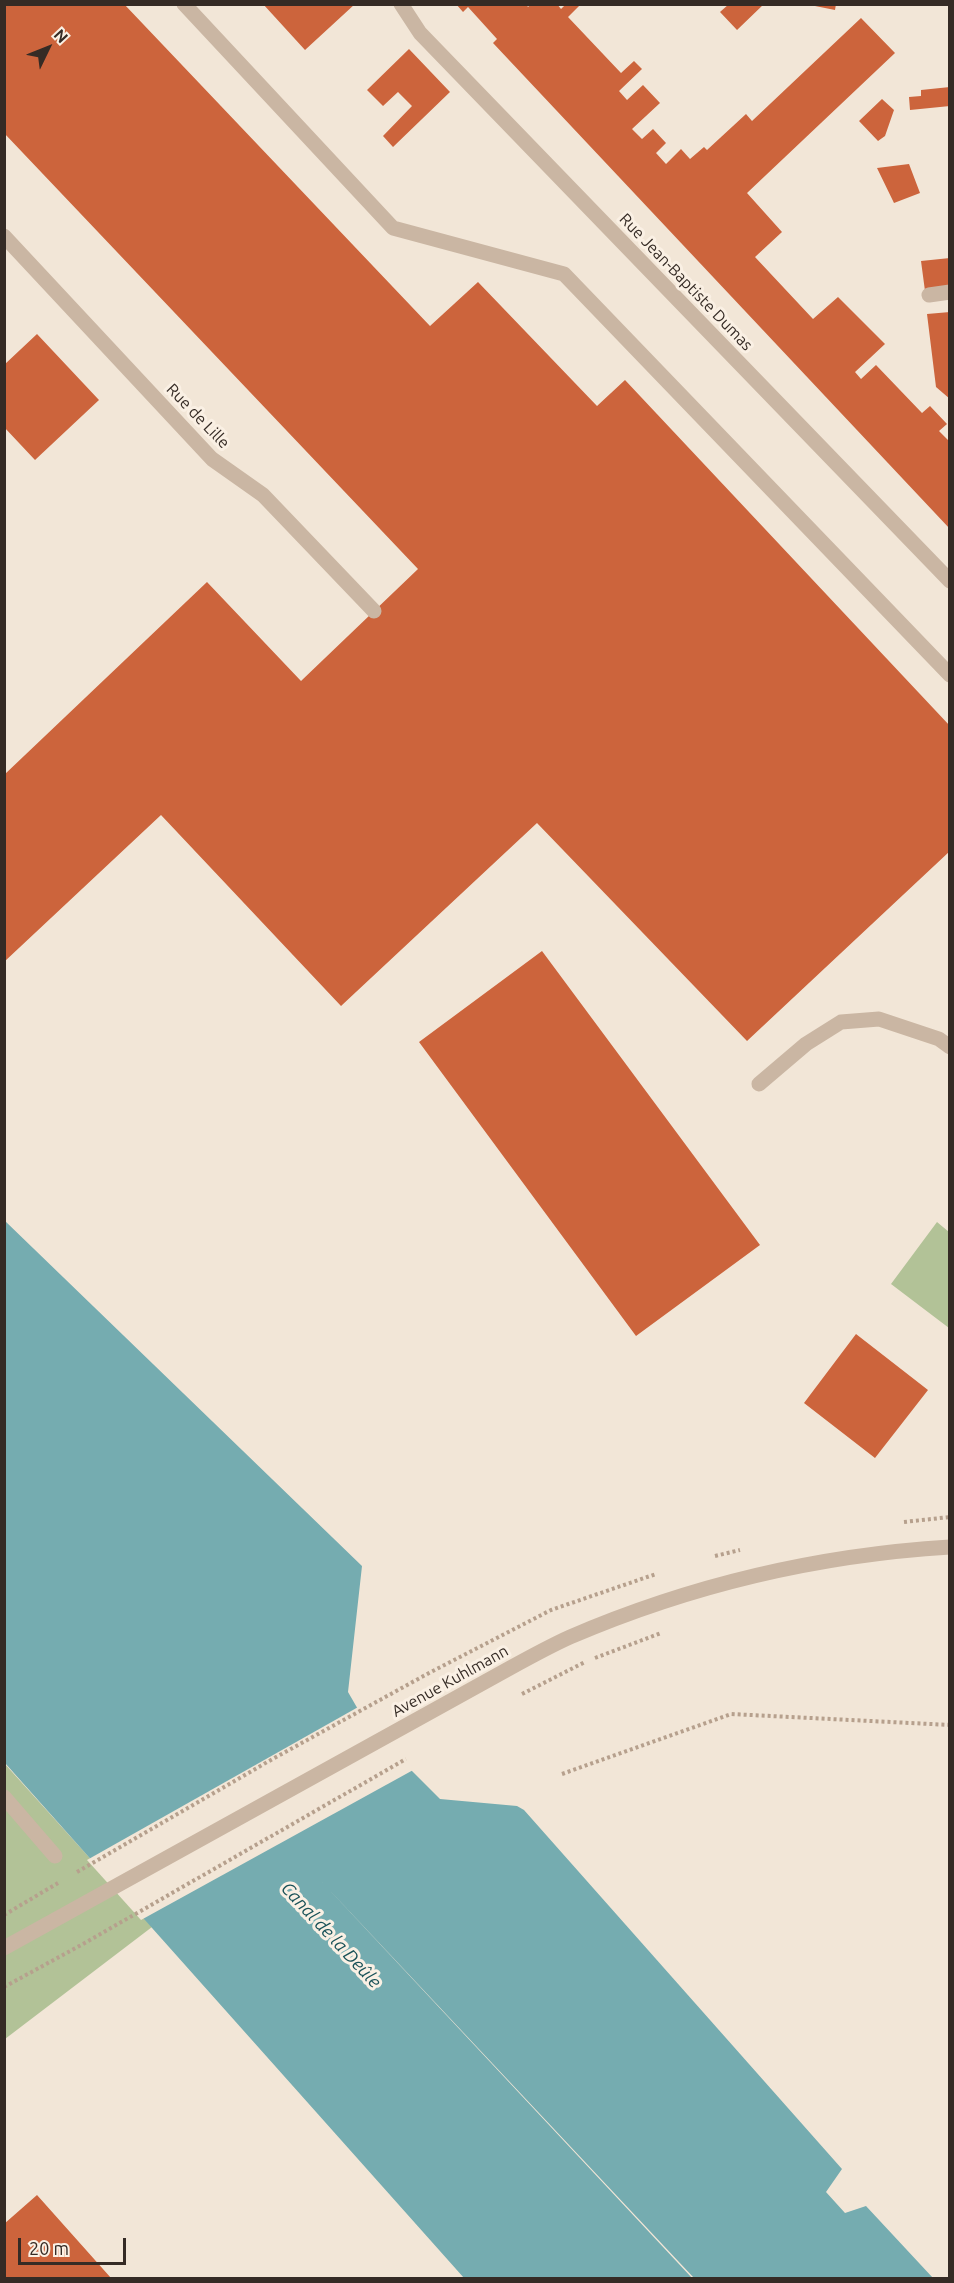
<!DOCTYPE html>
<html>
<head>
<meta charset="utf-8">
<style>
	body { margin:0 }
	#map { position:relative; width:954px; height:2283px; overflow:hidden; background:#f2e6d7; font-family:Ubuntu,sans-serif }
	canvas { display:block }
	.frame { position:absolute; inset:0; border:6px solid #352b25; pointer-events:none }
	.north { position:absolute; left:18px; top:18px; width:60px; height:60px; -webkit-text-stroke:4px #faf0e4; paint-order:stroke; rotate:47deg; font-size:16px; font-weight:700; line-height:24px; text-align:center; color:#352b25 }
	.north::after { content:''; display:block; margin:auto; width:21px; height:27px; background:#352b25; clip-path:polygon(50% 0,100% 100%,50% 72%,0 100%) }
	.scale { position:absolute; left:18px; top:2238px; width:108px; height:27px; box-sizing:border-box; border:3px solid #352b25; border-top:0; padding-left:8px; font-size:18px; line-height:21px; white-space:nowrap; color:#352b25; -webkit-text-stroke:4px #faf0e4; paint-order:stroke }
</style>
</head>
<body>
<div id="map">
<canvas width="954" height="2283"></canvas>
<div class="frame"></div>
<div class="north">N</div>
<div class="scale">20 m</div>
</div>
<script>
const ctx = document.querySelector('canvas').getContext('2d');
ctx.lineJoin = 'round';
function fill(path, color) {
  ctx.fillStyle = color;
  ctx.fill(path, 'evenodd');
}
function stroke(path, color, width, dash) {
  ctx.strokeStyle = color;
  ctx.lineWidth = width;
  ctx.lineCap = dash ? 'butt' : 'round';
  ctx.setLineDash(dash || []);
  ctx.stroke(path);
}
function drawText(font, color, halo, rows, align = 'center') {
  ctx.font = font + ' Ubuntu,sans-serif';
  ctx.lineWidth = 6;
  ctx.setLineDash([]);
  ctx.textBaseline = 'middle';
  ctx.strokeStyle = halo;
  ctx.fillStyle = color;
  for (const [text, x, y, turn = 0] of rows) {
    ctx.save();
    ctx.translate(x, y);
    ctx.rotate((+turn || 0) * Math.PI / 180);
    ctx.textAlign = isNaN(turn) ? turn : align;
    if (halo) ctx.strokeText(text, 0, 0);
    ctx.fillText(text, 0, 0);
    ctx.restore();
  }
}
const green = new Path2D(`
	M937,1222L949,1232V1328L891,1284Z
	M4,1763L152,1927L5,2039H4Z`);
const water = new Path2D(`
	M4,1220L362,1566L348,1692L359,1711L410,1769L440,1799L517,1806L524,1810L842,2169L826,2192L845,2213L866,2206L933,2278H694L321,1881L692,2278H464L5,1763Z`);
const pier = new Path2D(`
	M360,1706L415,1769L141,1920L87,1860Z`);
const building = new Path2D(`
	M4,4H124L430,326L478,282L597,406L625,380L950,726V851L747,1041L537,823L341,1006L161,815L4,962V775L207,582L301,681L418,569L4,133Z
	M263,4H355L305,50Z
	M456,4H526L528,7L531,4H557L561,9L566,4H581L568,17L621,73L634,61L642,69L619,91L627,100L643,85L660,103L632,129L642,139L653,129L666,143L656,153L666,164L681,149L690,159L704,147L707,150L746,114L752,121L861,18L895,53L747,193L782,232L755,257L813,319L838,297L885,344L855,372L861,379L876,365L922,413L930,406L947,424L939,431L950,442V529L493,43L497,39L468,7L463,12Z
	M729,4H764L737,30L720,12Z
	M805,4H836L835,10Z
	M409,49L450,92L393,147L383,136L412,106L398,92L383,106L367,90Z
	M950,87V106L910,110L909,97L921,96V90Z
	M882,99L894,110L885,136L878,141L859,121Z
	M909,164L920,193L894,203L877,168Z
	M950,258V288L925,291L921,261Z
	M950,312V399L936,387L927,314Z
	M37,334L99,400L35,460L4,427V365Z
	M542,951L760,1245L636,1336L419,1042Z
	M856,1334L928,1390L875,1458L804,1403Z
	M37,2195L111,2278H4V2224Z`);
const path = new Path2D(`
	M904,1522L950,1517
	M715,1556L740,1550
	M595,1658L661,1633
	M522,1694L585,1662
	M562,1774L731,1714L950,1725
	M77,1872L269,1761L429,1673L551,1610L656,1574
	M4,1915L58,1883
	M4,1987L83,1944L406,1759`);
const service = new Path2D(`
	M184,4L393,228L564,274L950,675
	M929,295L950,292
	M759,1084L806,1044L841,1022L879,1019L939,1039L950,1047
	M4,1797L55,1856`);
const minor = new Path2D(`
	M401,4L420,33L950,581
	M4,236L212,459L263,495L374,611`);
const tertiary = new Path2D(`
	M4,1948L510,1668C530,1657 550,1646 570,1637C691,1585 819,1555 950,1547`);
const streetNames = [
	["Rue Jean-Baptiste Dumas",686,282,46],
	["Rue de Lille",198,416,46],
	["Avenue Kuhlmann",450,1681,-29]
];
const waterNames = [
	["Canal de la Deûle",331,1935,47]
];
fill(green, '#b2c297');
fill(water, '#75acb0');
fill(pier, '#f2e6d7');
fill(building, '#cc643c');
stroke(path, '#b6a08d', 4, [3, 3]);
stroke(service, '#cab6a3', 15);
stroke(minor, '#cab6a3', 15);
stroke(tertiary, '#cab6a3', 15);
drawText('16px', '#352b25', '#faf0e4', streetNames);
drawText('italic 18px', '#195258', '#faf0e4', waterNames);
</script>
</body>
</html>
